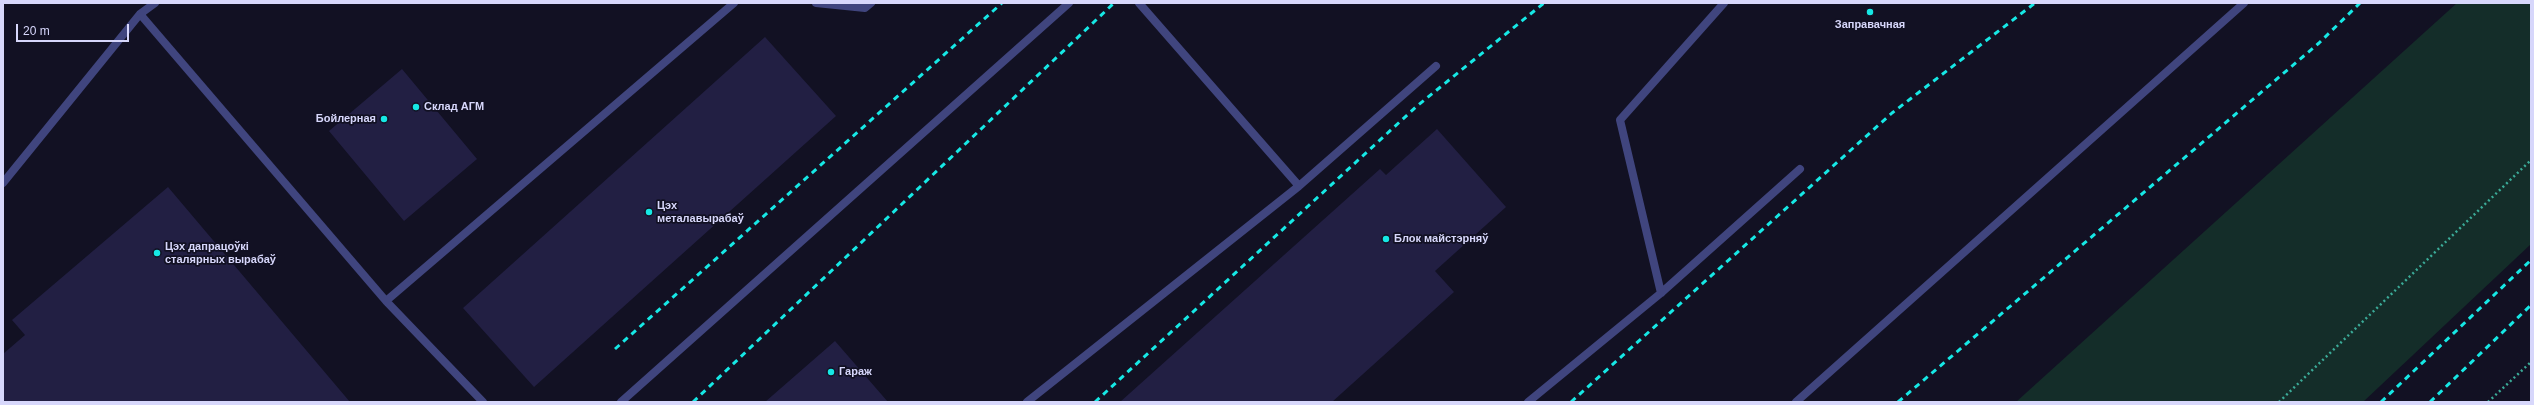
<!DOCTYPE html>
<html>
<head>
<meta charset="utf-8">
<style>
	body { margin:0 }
	#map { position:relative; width:2534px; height:405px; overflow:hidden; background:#121123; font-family:Arial,sans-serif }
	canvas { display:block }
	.frame { position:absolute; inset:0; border:4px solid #d7d7fb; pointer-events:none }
	.scale { position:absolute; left:16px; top:24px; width:113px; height:18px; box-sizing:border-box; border:2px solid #d7d7fb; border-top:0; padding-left:5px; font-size:12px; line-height:14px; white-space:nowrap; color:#d7d7fb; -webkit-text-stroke:3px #121123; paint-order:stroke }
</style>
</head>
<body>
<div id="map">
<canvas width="2534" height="405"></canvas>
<div class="frame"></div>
<div class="scale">20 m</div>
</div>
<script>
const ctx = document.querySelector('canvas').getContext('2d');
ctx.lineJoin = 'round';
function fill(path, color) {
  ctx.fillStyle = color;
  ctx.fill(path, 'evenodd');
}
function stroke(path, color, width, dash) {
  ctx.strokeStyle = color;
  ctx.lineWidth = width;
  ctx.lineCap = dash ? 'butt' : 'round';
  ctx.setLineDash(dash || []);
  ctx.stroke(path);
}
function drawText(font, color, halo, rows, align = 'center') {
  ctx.font = font + ' Arial,sans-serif';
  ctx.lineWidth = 3.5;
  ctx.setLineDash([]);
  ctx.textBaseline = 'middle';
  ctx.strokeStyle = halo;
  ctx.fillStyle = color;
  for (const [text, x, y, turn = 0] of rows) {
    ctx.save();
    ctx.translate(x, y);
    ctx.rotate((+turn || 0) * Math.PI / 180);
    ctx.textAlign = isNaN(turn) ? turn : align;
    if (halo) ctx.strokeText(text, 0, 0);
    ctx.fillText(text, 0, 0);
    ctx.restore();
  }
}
const green = new Path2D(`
	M2457,3H2531V244L2363,402H2016Z`);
const building = new Path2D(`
	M765,37L836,116L534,387L463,308Z
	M402,69L477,159L404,221L329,131Z
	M1437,129L1506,207L1435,271L1454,292L1332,402H1120L1380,169L1386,175Z
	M168,187L350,402H3V354L25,335L12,320Z
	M835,341L888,402H765Z`);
const path = new Path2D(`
	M2279,402L2531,160
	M2488,402L2531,362`);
const service = new Path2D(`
	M816,3L865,8L871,3
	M1139,3L1299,186
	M140,14L386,301L483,402
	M3,183L140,14L155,3
	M1661,293L1620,120L1724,3
	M386,301L734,3
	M621,402L1069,3
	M1027,402L1299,186L1436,66
	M1528,402L1661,293L1800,169
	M1796,402L2244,3`);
const rail = new Path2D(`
	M615,349L1002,3
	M693,402L1114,3
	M1095,402L1417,106L1544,3
	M1571,402L1892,113L2035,3
	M1898,402L2319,43L2360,3
	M2381,402L2531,260
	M2430,402L2531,305`);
const markers = [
	[1870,12,4,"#16e8e5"],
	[416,107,4,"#16e8e5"],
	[384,119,4,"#16e8e5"],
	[649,212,4,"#16e8e5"],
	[1386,239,4,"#16e8e5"],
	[157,253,4,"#16e8e5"],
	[831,372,4,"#16e8e5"]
];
const poiNames = [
	["Заправачная",1870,25,"center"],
	["Склад АГМ",424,107],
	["Бойлерная",376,119,"right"],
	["Цэх",657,206],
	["металавырабаў",657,219],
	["Блок майстэрняў",1394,239],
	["Цэх дапрацоўкі",165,247],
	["сталярных вырабаў",165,260],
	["Гараж",839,372]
];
fill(green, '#142d29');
fill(building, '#221f43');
stroke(path, '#3bab98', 2.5, [2, 3]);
stroke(service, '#40457e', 8);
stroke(rail, '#16e8e5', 3, [6, 5]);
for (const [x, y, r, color] of markers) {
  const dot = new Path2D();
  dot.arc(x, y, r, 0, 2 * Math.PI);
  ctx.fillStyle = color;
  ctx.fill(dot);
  stroke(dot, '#121123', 1.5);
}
drawText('bold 11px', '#d7d7fb', '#121123', poiNames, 'left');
</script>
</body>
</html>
